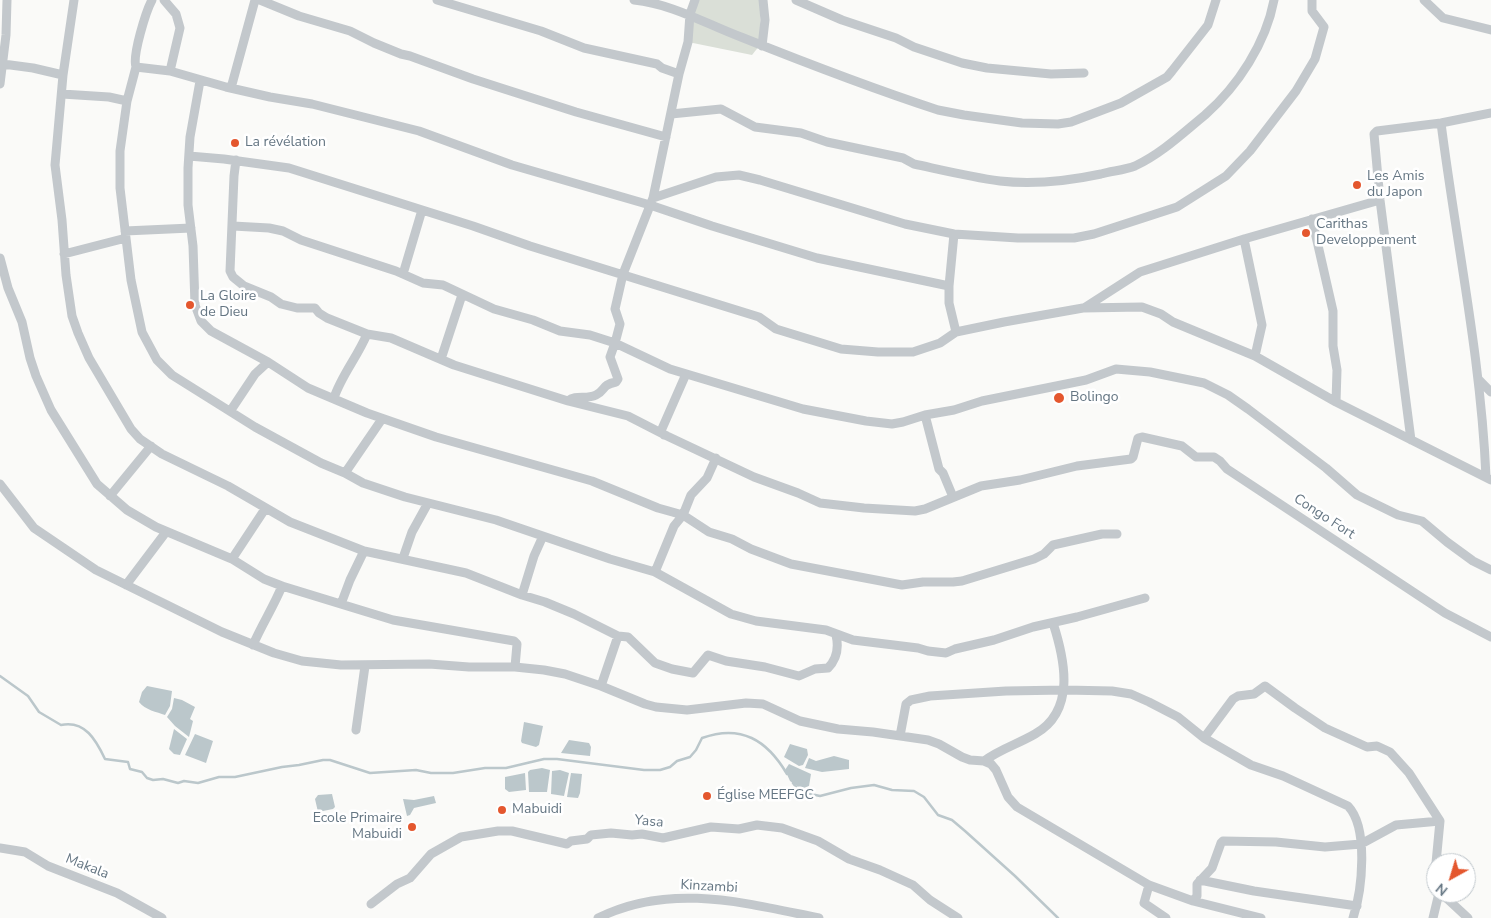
<!DOCTYPE html>
<html>
<head>
<meta charset="utf-8">
<style>
	body { margin:0 }
	#map { position:relative; width:1491px; height:918px; overflow:hidden; background:#fafaf8; font-family:"Nunito Sans",sans-serif }
	canvas { display:block }
	.north { position:absolute; left:1426px; top:853px; width:50px; height:50px; box-sizing:border-box; background:#fff; border:1px solid #c1c8cd; border-radius:50%; rotate:219deg; font-size:14px; font-weight:700; line-height:20px; text-align:center; color:#657683 }
	.north::after { content:''; display:block; margin:auto; width:18px; height:22px; background:#e4572e; clip-path:polygon(50% 0,100% 100%,50% 72%,0 100%) }
</style>
</head>
<body>
<div id="map">
<canvas width="1491" height="918"></canvas>
<div class="north">N</div>
</div>
<script>
const ctx = document.querySelector('canvas').getContext('2d');
ctx.lineJoin = 'round';
function fill(path, color) {
  ctx.fillStyle = color;
  ctx.fill(path, 'evenodd');
}
function stroke(path, color, width, dash) {
  ctx.strokeStyle = color;
  ctx.lineWidth = width;
  ctx.lineCap = dash ? 'butt' : 'round';
  ctx.setLineDash(dash || []);
  ctx.stroke(path);
}
function drawText(font, color, halo, rows, align = 'center') {
  ctx.font = font + ' "Nunito Sans",sans-serif';
  ctx.lineWidth = 5;
  ctx.setLineDash([]);
  ctx.textBaseline = 'middle';
  ctx.strokeStyle = halo;
  ctx.fillStyle = color;
  for (const [text, x, y, turn = 0] of rows) {
    ctx.save();
    ctx.translate(x, y);
    ctx.rotate((+turn || 0) * Math.PI / 180);
    ctx.textAlign = isNaN(turn) ? turn : align;
    if (halo) ctx.strokeText(text, 0, 0);
    ctx.fillText(text, 0, 0);
    ctx.restore();
  }
}
const green = new Path2D(`
	M695,0H761L760,45L752,55L688,42Z`);
const water = new Path2D(`
	M147,686L172,691L170,706L165,715C157,712 145,710 139,702L142,692Z
	M174,698L182,700L195,707L190,719L193,721L189,737L175,726L167,717L172,709Z
	M524,722L543,726L539,745L536,747L522,743L521,741Z
	M174,729L187,739L180,755L174,754L169,749Z
	M195,734L213,741L206,763L185,755Z
	M569,740L589,743L591,747L590,756L561,753Z
	M790,744L807,749L808,755L803,765L799,766L784,757Z
	M834,756L849,760V769L822,772L805,768L809,758L816,761Z
	M789,764L811,774L809,786L801,789L790,781L785,770Z
	M542,768L550,770L547,792H529L528,772L530,770Z
	M560,770L569,773L564,796L551,794L552,771Z
	M525,773L526,790L509,792L505,789V777Z
	M571,773L582,774L580,793L578,798L567,797Z
	M332,794L335,807L333,809L318,812L315,799L318,795Z
	M434,796L436,803L414,808L410,815L407,816L403,799L414,800Z`);
const stream = new Path2D(`
	M0,676L28,696L39,712L61,725C85,720 96,740 105,759L128,762L130,769L142,772L147,778L153,780L163,779L178,783L184,781L198,783L219,777H235L282,767L299,765L323,760H330L370,773L416,770L431,773H453L485,768H506L544,759H557L644,770H660L670,767L677,761L690,757L696,750L702,738C741,724 767,740 787,774
	M793,783L796,787L806,793L820,796L851,788L874,785L892,790L914,791L924,797L938,815L952,820L965,831L1015,876L1058,918`);
const street = new Path2D(`
	M74,0L63,75L55,165L62,220L66,275L72,316L78,333L89,358L131,429L140,439L162,454L228,486L290,522L364,551L466,573L522,595L545,602L574,614L618,636L628,637L655,663L672,669L693,673L708,655L726,661L765,667L799,676L815,669L828,668C837,659 839,648 836,635
	M152,0C146,11 132,56 136,67L127,101L120,151V188L131,280L142,332L157,360L172,375L255,427L321,463L345,473L363,483L405,497L496,520L610,559L655,572L731,614L756,621L826,630L853,640L918,648L928,651L946,653L955,649L994,640L1033,627L1077,617L1145,598
	M164,0L176,14L180,28L170,71
	M260,0L299,16L350,31L374,43L401,54L410,56L473,79L576,112L666,137
	M437,0L541,31L584,48L657,64L662,68L679,74
	M634,0C673,4 706,24 741,37C806,63 871,88 938,110L964,115L1022,123L1058,124L1071,122L1121,103L1167,77L1172,71L1208,25L1216,0
	M796,0L842,20L896,38L914,47L962,63L987,68L1051,74L1084,73
	M1424,0L1443,18L1491,30
	M762,46L765,20L763,0
	M3,64L33,68L63,75
	M136,67L170,71L226,87L270,97L312,104L419,131L512,165L650,205L712,226L817,258L949,286V303L956,332
	M200,81L190,137L188,168V205L193,246L195,305L201,321L211,331L268,362L308,388L367,413L436,437L592,481L658,508L683,515L709,532L732,539L751,549L791,564L902,585L923,582H953L962,581L1034,559L1044,554L1053,545L1102,534H1117
	M0,84L6,35L7,0
	M231,88L255,0
	M62,94L109,97L127,101
	M671,114L721,109L755,127L801,133L827,142L903,158L914,164C942,170 971,177 1000,181C1034,185 1068,181 1101,174C1112,171 1125,170 1135,166C1161,154 1183,133 1205,115C1238,86 1266,43 1274,0
	M1441,123C1456,241 1481,358 1486,477
	M189,156L224,159L289,168L473,226L530,246L759,317L776,329L841,349L878,352H913L940,343L956,332L1004,322L1083,308L1142,307L1161,314L1173,322L1255,356L1336,402L1491,480
	M236,160L234,176L230,271L233,277L244,286L271,297L281,304L297,308H315L319,313L327,318L367,334L391,338L454,365L568,401L628,416L667,436L754,477L798,493L820,503L864,508L915,511L925,509L981,486L1020,480L1077,466L1131,459L1133,457L1138,438L1142,437L1182,446L1196,457H1214L1220,461L1227,469L1445,613L1491,637
	M653,198L716,177L739,175L760,180L905,224L954,234L1018,238H1074L1094,234L1177,207L1226,176L1250,151L1296,91L1315,59L1324,27L1312,11V0
	M1312,219L1333,311V346L1337,370L1336,402
	M233,226L269,228L283,231L301,240L396,271L423,283L443,285L494,309L533,320L560,331L590,335L615,343L670,369L803,409L866,421L892,424L903,422L925,415L954,410L982,401L1086,380L1116,369L1150,372L1204,383L1228,395L1248,409L1326,468L1357,495L1398,515L1422,521L1447,542L1473,561L1491,570
	M125,231L191,228
	M1244,239L1262,325L1255,356
	M64,254L126,238
	M0,258L8,288L22,322L30,358L36,376L51,410L97,484L127,510L156,527L232,559L264,579L282,586L393,620L514,641L517,644L515,667
	M403,274L422,210
	M949,286L954,234
	M1084,308L1140,272L1244,239L1380,200
	M441,359L462,295
	M1478,379L1491,392
	M334,398C341,376 358,356 367,334
	M568,401C576,394 586,400 596,395C606,390 601,385 616,382L618,379L610,357L615,343L620,324L615,309L623,274L653,198L679,74L688,42L690,14L695,0
	M231,410L255,374L268,362
	M925,415L939,469L943,473L953,497
	M664,435L661,431L686,374
	M1411,440L1380,200L1374,134L1377,131L1441,123L1491,113
	M345,473L382,419
	M0,484L34,528L96,570L222,632L274,653L302,661L341,665L429,664L469,667H515L544,670L565,674L601,686L645,704L656,707L687,710L746,703L763,704L800,721L838,729L873,732L928,740L939,744L962,757L970,760L984,761L991,764L996,770L1008,797L1017,807L1149,885L1193,901L1261,918
	M110,496L151,446
	M403,558L412,532L428,503
	M232,559L265,509
	M655,572L674,526L683,515L691,495L707,478L716,458
	M126,585L166,532
	M522,595L534,556L543,536
	M341,604L350,580L364,551
	M253,645C262,624 274,606 282,586
	M601,686L618,636
	M356,730L365,666
	M900,736L906,704L911,700L930,696L1006,691L1065,690L1112,691L1131,694L1149,702L1178,717L1204,738L1251,765L1283,776L1348,806C1369,828 1362,891 1353,918
	M1204,738L1233,699L1238,696L1254,694L1265,686L1295,708L1325,728L1367,747L1377,746L1390,752L1409,773L1440,821L1436,863
	M984,761C1000,749 1018,744 1035,734C1076,711 1065,660 1053,623
	M0,848L25,852L48,866L117,893L162,918
	M1200,880L1254,891L1357,906
	M1149,885L1144,903L1166,918
	M1441,893L1468,918
	M1193,901L1197,896V884L1212,868L1221,843L1223,841L1276,842L1325,847L1361,844L1396,825L1440,821
	M371,904L397,884L410,878L431,854L461,837L498,831H512L567,844L571,841L587,839L591,835L611,833L632,835L642,834L663,838L711,827L739,829L757,825L782,828L818,841L849,859L880,870L913,885L930,900L958,918
	M598,918C670,882 745,903 819,918
	M1433,918L1439,893`);
const markers = [
	[235,143,5,"#e4572e"],
	[1357,185,5,"#e4572e"],
	[1306,233,5,"#e4572e"],
	[190,305,5,"#e4572e"],
	[1059,398,6,"#e4572e"],
	[707,796,5,"#e4572e"],
	[502,810,5,"#e4572e"],
	[412,827,5,"#e4572e"]
];
const poiNames = [
	["La révélation",245,143],
	["Les Amis",1367,177],
	["du Japon",1367,193],
	["Carithas",1316,225],
	["Developpement",1316,241],
	["La Gloire",200,297],
	["de Dieu",200,313],
	["Bolingo",1070,398],
	["Église MEEFGC",717,796],
	["Mabuidi",512,810],
	["Ecole Primaire",402,819,"right"],
	["Mabuidi",402,835,"right"]
];
const streetNames = [
	["Congo Fort",1324,517,33],
	["Yasa",649,822,5],
	["Makala",87,867,22],
	["Kinzambi",709,887,3]
];
fill(green, '#dadfd7');
fill(water, '#bbc7cb');
stroke(stream, '#bbc7cb', 2.5);
stroke(street, '#c3c8cc', 9);
for (const [x, y, r, color] of markers) {
  const dot = new Path2D();
  dot.arc(x, y, r, 0, 2 * Math.PI);
  ctx.fillStyle = color;
  ctx.fill(dot);
  stroke(dot, '#fff', 2);
}
drawText('14px', '#657683', '#fff', poiNames, 'left');
drawText('14px', '#657683', '#fff', streetNames);
</script>
</body>
</html>
